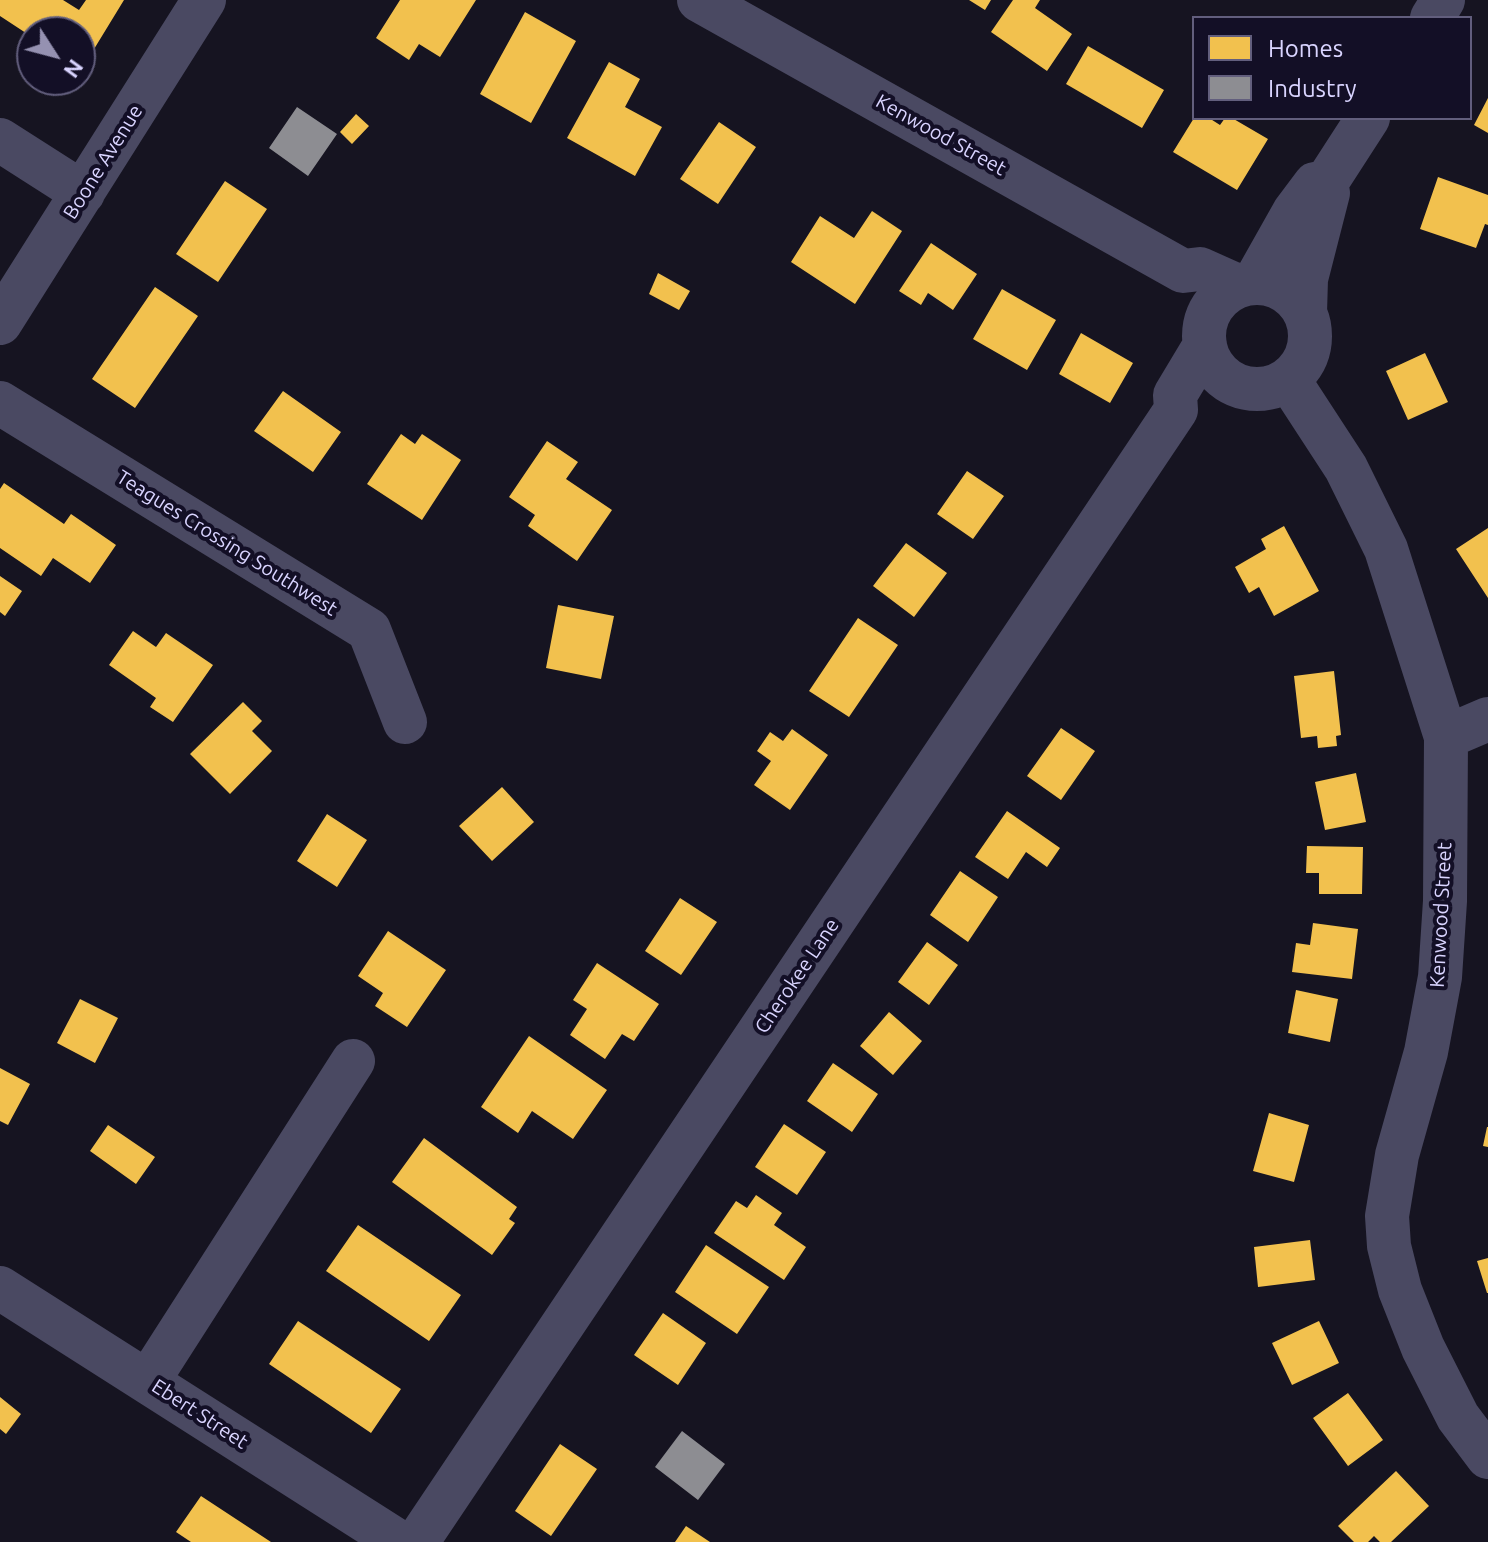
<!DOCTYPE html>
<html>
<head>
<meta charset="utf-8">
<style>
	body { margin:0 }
	#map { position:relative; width:1488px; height:1542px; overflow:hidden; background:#161421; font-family:Ubuntu,sans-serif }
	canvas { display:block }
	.legend { position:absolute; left:1192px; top:16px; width:280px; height:104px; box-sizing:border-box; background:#130f26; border:2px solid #625e7d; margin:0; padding:10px 14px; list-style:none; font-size:24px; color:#d9d4ff }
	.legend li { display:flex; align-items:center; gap:16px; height:40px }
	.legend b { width:40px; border:2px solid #625e7d }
	.north { position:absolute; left:16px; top:16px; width:80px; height:80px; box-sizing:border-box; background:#130f26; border:2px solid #625e7d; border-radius:50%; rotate:126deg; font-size:22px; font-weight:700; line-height:32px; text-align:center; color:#d9d4ff }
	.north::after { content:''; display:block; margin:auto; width:28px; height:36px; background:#9591b1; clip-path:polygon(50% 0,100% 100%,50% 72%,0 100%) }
</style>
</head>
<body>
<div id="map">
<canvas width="1488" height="1542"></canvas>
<ul class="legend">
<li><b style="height:22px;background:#f2c14e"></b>Homes</li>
<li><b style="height:22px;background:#8d8d92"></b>Industry</li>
</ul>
<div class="north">N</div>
</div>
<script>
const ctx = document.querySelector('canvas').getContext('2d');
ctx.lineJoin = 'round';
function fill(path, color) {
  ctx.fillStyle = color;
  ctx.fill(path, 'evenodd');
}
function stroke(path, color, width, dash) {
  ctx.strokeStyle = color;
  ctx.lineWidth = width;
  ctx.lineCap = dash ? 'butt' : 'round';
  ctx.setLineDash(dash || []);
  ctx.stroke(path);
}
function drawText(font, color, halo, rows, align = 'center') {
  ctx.font = font + ' Ubuntu,sans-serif';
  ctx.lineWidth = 8;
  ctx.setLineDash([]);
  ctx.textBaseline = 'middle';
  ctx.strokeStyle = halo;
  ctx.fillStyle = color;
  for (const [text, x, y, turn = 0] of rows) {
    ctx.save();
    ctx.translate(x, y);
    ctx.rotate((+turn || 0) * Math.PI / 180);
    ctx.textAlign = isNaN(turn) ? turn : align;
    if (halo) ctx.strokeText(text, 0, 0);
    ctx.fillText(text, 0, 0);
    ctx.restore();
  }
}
const homes = new Path2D(`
	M0,0H63L79,10L86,0H124L80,72V32H32V37L0,16Z
	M400,0H476L440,57L419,44L409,60L376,38Z
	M969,0H991L985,10Z
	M1013,0H1040L1035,8L1072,34L1047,71L991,32Z
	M525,12L576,41L531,123L480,94Z
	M1088,46L1164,90L1142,128L1066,84Z
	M609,62L640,79L625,107L662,127L635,176L567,138Z
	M1488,98V133L1474,125Z
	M356,114L369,126L352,144L340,132Z
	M1194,118H1209L1220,125L1225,118H1232L1268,139L1237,190L1173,152Z
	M719,122L756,147L718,204L680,179Z
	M1438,177L1488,195V225L1485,224L1476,248L1420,229Z
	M225,181L267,209L218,282L176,254Z
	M872,211L902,231L855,304L791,262L820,216L854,238Z
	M931,243L977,274L953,310L928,293L921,305L899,291Z
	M658,273L690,291L679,310L649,294Z
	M155,287L198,316L135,408L92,379Z
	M1002,289L1056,320L1027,370L973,339Z
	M1081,333L1133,363L1110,403L1059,374Z
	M1425,353L1448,402L1408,420L1386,371Z
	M283,391L341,432L313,472L254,431Z
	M401,434L415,444L422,434L461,460L422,520L367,484Z
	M547,441L578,462L566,479L612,510L577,561L528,526L535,515L509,497Z
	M967,471L1004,496L973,539L937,514Z
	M4,483L64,524L71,514L116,545L90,583L53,558L41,576L0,548V489Z
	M1284,526L1319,591L1274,616L1259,587L1249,593L1235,567L1266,549L1261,539Z
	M1488,528V598L1456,549Z
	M906,543L947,573L914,617L873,586Z
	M0,576L22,591L5,616L0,612Z
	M558,605L614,616L601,679L546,668Z
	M858,618L898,645L849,717L809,691Z
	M133,631L156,647L166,633L213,665L173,722L150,707L156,698L109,665Z
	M1334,671L1341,735L1336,736L1337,746L1318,748L1317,736L1301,738L1294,676Z
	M243,702L262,721L252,731L272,751L230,794L190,754Z
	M1061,728L1095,751L1061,800L1027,776Z
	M792,729L828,755L790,810L754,785L771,761L757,751L770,732L783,741Z
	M1356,773L1366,822L1325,830L1315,782Z
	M502,787L534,822L492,861L459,826Z
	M1007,811L1060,848L1047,867L1026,852L1008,879L975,857Z
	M327,814L367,840L337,887L297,861Z
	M1307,846L1363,847L1362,894H1319V873H1306Z
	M960,871L998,897L968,942L930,915Z
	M680,898L717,922L681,975L645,951Z
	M1313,923L1358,929L1352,979L1292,972L1296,943L1310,945Z
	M388,931L446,970L407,1027L375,1006L383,993L358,976Z
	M927,942L958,965L929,1005L898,982Z
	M597,963L659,1004L634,1041L622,1034L605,1059L570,1035L587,1009L573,1000Z
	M1296,990L1338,999L1330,1042L1288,1033Z
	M80,999L118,1018L95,1063L57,1043Z
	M889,1012L922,1041L893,1075L860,1046Z
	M529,1036L607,1090L573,1139L532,1111L518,1133L481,1107Z
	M833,1063L878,1094L852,1132L807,1101Z
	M0,1068L30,1084L8,1125L0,1121Z
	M1269,1113L1309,1125L1294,1182L1253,1171Z
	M784,1124L826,1152L797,1195L755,1167Z
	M108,1125L155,1157L136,1184L90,1151Z
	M1487,1127H1488V1147L1483,1146Z
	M424,1138L517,1207L509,1219L515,1223L492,1255L392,1182Z
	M756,1195L782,1213L774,1225L806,1247L784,1280L714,1233L736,1201L747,1208Z
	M358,1225L461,1295L429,1341L326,1271Z
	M1310,1240L1315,1280L1258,1287L1254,1247Z
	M706,1245L769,1287L737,1334L675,1292Z
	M1488,1258V1293H1487L1477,1261Z
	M663,1313L706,1343L678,1385L634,1355Z
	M298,1321L401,1389L371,1433L269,1364Z
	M1319,1321L1339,1363L1292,1385L1272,1343Z
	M1348,1393L1383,1440L1348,1466L1313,1418Z
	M0,1397L21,1414L6,1434L0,1429Z
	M560,1444L597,1469L551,1536L515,1511Z
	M1396,1471L1429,1506L1391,1542H1380L1374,1536L1368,1542H1354L1338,1526Z
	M201,1496L271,1542H191L176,1532Z
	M686,1526L710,1542H675Z`);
const industry = new Path2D(`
	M297,107L337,134L308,176L269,148Z
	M682,1431L725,1464L698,1500L655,1467Z`);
const minor = new Path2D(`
	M699,0L1183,271L1200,269L1238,286
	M1432,18L1443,0
	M0,140L83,193
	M1204 336a53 53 0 1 1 106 0a53 53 0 1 1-106 0Z
	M1254,283L1294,212L1315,184L1326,183
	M1305,313L1306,279L1328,193L1326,183L1368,118
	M0,323L204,0
	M1288,379L1346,468L1386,549L1446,737L1445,901L1440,977L1426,1052L1397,1155L1387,1216L1389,1246L1400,1290L1423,1348L1458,1417L1488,1457
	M0,403L369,630L405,722
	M1446,737L1488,719
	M0,1288L399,1542
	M148,1381L353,1061
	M417,1542L1176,410L1175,395L1205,345`);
const streetNames = [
	["Kenwood Street",941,135,29],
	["Boone Avenue",103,162,-58],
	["Teagues Crossing Southwest",227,543,32],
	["Kenwood Street",1441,915,-87],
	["Cherokee Lane",797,976,-56],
	["Ebert Street",200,1414,33]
];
fill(homes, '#f2c14e');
fill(industry, '#8d8d92');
stroke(minor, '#4a4962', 44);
drawText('20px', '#d9d4ff', '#130f26', streetNames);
</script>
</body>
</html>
